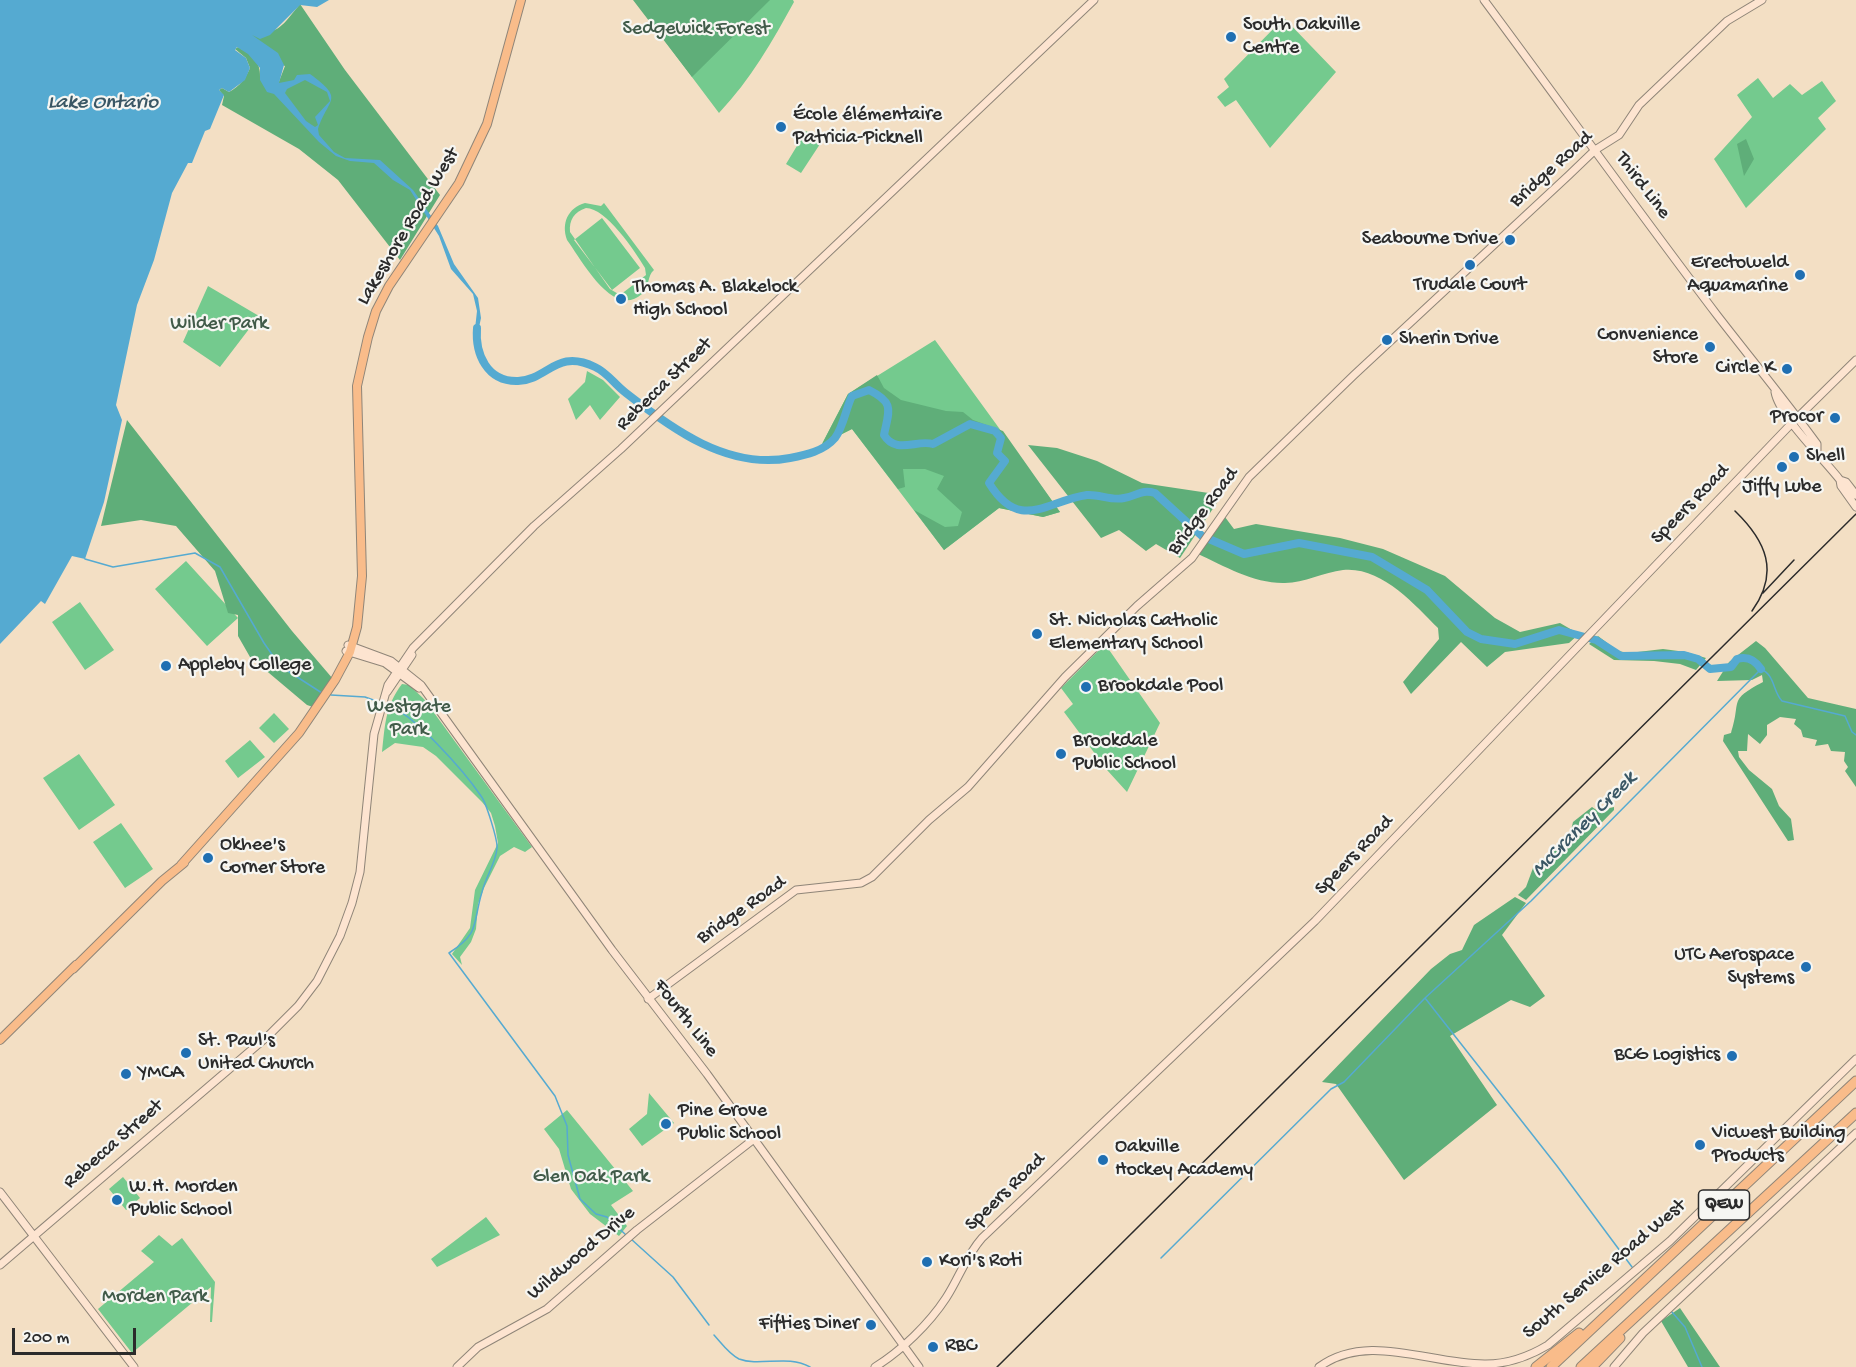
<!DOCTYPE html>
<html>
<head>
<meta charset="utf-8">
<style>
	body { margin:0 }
	#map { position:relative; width:1856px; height:1367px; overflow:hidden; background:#f3dfc4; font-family:"Gochi Hand",sans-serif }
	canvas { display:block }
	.scale { position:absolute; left:12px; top:1328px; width:124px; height:27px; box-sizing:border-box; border:3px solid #2b2b2b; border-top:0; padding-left:8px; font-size:18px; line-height:21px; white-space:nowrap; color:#2b2b2b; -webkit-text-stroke:4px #f6f6f2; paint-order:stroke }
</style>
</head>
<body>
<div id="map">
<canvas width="1856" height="1367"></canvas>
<div class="scale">200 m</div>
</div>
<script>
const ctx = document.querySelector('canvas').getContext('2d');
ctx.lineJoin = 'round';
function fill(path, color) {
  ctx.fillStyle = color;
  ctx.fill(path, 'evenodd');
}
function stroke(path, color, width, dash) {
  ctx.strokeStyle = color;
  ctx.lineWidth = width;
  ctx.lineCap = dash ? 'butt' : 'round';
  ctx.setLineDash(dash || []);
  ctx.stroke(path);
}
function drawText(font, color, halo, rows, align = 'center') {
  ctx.font = font + ' "Gochi Hand",sans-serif';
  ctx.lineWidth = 4.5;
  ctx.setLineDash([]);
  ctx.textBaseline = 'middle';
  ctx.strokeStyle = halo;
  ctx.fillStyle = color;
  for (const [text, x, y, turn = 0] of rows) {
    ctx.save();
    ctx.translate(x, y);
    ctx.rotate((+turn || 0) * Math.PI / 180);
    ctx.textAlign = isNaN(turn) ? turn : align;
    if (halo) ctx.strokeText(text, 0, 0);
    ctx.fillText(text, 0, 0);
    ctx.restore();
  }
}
const green = new Path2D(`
	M634,0H793L794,2C772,42 751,79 719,113Z
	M1284,18L1336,72L1270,148L1236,100L1225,107L1217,97L1229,87L1224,79Z
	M1758,78L1773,98L1790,84L1802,95L1822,81L1836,101L1818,118L1826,129L1746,208L1714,159L1752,117L1737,95Z
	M806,131L822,141L801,173L786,164Z
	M585,203L601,206L604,203L654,270C647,275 650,287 642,294C613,320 581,259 567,240C561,223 568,208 585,203ZM586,208C606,208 635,251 645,268L646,275L620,295L610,289L570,232C569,220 574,212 586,208Z
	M602,218L640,268L612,290L574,240Z
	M208,286L259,316L220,367L183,342Z
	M935,340L1060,512L1043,517L999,508L944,550L852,429L822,444L848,394Z
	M587,371L603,380L620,397L600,420L590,405L576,420L568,399L585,382Z
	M186,561L238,618L207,646L155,589Z
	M80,602L114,650L85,670L52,622Z
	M1105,644L1160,723L1127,792L1107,770L1064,712L1073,704L1061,688Z
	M402,684L409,685L424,699L532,847L525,852L514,847L500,856L484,888L478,904L476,929L471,942L460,957L462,965L452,954L470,928L475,890L498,843L495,826L491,813L482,802L436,756L423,747L395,743L382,752C385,726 385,706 402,684Z
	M274,713L289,729L274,743L259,728Z
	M250,740L265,757L238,778L225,761Z
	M79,754L115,805L79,830L43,778Z
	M121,823L153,869L125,888L93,842Z
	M649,1093L674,1123L642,1146L629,1129L647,1114Z
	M567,1110L633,1191L611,1205L627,1226L619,1236L590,1214L571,1189L559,1149L544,1129Z
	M123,1177L140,1198L126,1210L109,1189Z
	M486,1217L500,1235L437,1267L431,1259Z
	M159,1235L172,1246L182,1238L215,1282L212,1322H210L211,1287L132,1353L98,1309L154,1262L141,1251Z`);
const forest = new Path2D(`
	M633,0H770L692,77Z
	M300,4L345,70L440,195L400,260L338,180L299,149L222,105L224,96L219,90L222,88L229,92C240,86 245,79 250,68L246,58L235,49L238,47C251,54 261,61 260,77L265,81L278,84L285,66L274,62L269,53L251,35C280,33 282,26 300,4Z
	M1746,139L1754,159L1744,176L1737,144Z
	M877,375L884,388L901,400L946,411L963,412L973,420L1003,431L1060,512L1043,517L999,508L944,550L914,510L945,527L958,526L962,512L937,489L944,476L925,469H903L905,487L898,489L852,429L822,444L848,394Z
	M127,420L292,631L333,679L313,707L307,705L250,657L238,636V615L228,613L215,571L176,526L141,520L101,526Z
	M1028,445L1057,448L1097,461L1142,483L1222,495L1180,558L1156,544L1146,551L1119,530L1101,538Z
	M1225,517L1234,529L1256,524L1340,538L1383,549L1445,576L1495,618L1520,632L1560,623L1579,634L1569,643L1505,652L1487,667L1461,642L1411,694L1403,682L1439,639L1438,628C1414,604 1381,566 1343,570C1324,572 1304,583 1285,583C1255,584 1224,566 1198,554Z
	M1598,636L1618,651L1629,653L1663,649L1686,652L1706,658L1696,670L1680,664L1654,661L1614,660L1589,644Z
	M1756,641L1765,648L1808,698L1856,709V787L1845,771L1848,767L1844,761L1845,752L1831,751L1828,744L1815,746L1817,740L1803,737L1801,730L1794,724L1796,719L1780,717L1767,725V735L1760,744L1748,734L1747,751H1738L1739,757L1749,770L1772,789L1779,806L1791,819L1794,840L1788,841L1723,741L1724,735L1731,733C1742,700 1727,701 1763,682L1762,675L1752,680L1717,681L1729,662Z
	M1592,807L1598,811L1614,807V810L1526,900L1518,895L1526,887L1533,868L1551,851L1561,850L1564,847L1561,838L1570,834L1573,822Z
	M1515,897L1526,903L1502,935L1545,996L1530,1007L1511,1000L1450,1036L1497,1105L1404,1180L1336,1084L1322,1082L1431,969L1450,954L1462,950L1474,925Z
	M1680,1308L1720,1367H1688L1661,1321Z`);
const water = new Path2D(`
	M0,0H329L317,7L300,5L270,35L260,39L252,35L278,53L284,65L279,83L294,80L297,75L310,74C345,100 329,97 318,129L319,135L334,152L345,158L380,160L413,190L438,226L454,264L478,298L481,318L477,337L474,338L477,311L473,294L451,269L439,236L410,190L393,180L374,163L350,161L336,156L319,142L274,94L267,92L260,80V68L248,54L237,47L235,50L246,58L250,68L245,80L229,92L222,88L219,90L224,95L210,129L205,131L192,163H188L172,193L154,260L137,305L116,405L122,420L104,502L85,559L72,556L45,604L41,601L0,644ZM305,80L327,92L330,101L315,117L318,125L315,127L306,121L285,93L287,89Z`);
const stream = new Path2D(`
	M85,559L113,567L195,553L220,567L264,643L280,666L322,693
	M331,695L365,697L379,702
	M386,704C413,713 464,771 481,796C486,802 498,841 497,848C496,863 485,878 482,892C472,925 481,932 449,953L555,1096L567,1126L568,1155L580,1199L596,1214L607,1217L626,1235
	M631,1239L673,1277L709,1325
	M1161,1258L1331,1089L1344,1082L1425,998
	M1632,1267L1557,1166L1425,998L1531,901L1761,669C1775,675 1773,692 1782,701L1845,716L1852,732L1856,735
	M1671,1311L1685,1327L1702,1367
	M714,1335C722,1344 729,1354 739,1359C760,1367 788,1354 810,1367`);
const river = new Path2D(`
	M477,328C475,354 487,382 518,381C548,380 556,348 595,367C608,373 614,384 626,393C672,429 728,470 790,458C806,455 824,451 835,438C843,428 846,408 852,396L869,390C895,403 889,410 884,435C896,455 917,439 933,444L970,424L995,431L1001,438L997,453L1005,461L989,483C1020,533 1046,501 1087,495C1099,494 1112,501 1124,498C1137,496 1141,489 1155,493L1202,536L1244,554L1299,543L1372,557L1427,590L1467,632L1481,639L1515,644L1559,630L1596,640L1621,656L1684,655L1698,659L1710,669L1731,667L1737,659C1747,656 1755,660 1761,669`);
const secondary = new Path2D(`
	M1484,0C1562,105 1638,211 1717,315C1751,359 1785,400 1817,444V450
	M1775,392C1779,416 1824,459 1840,480L1841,486L1856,507
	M1840,480L1846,482L1856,495
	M348,645L391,661L421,685L612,950L707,1074L919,1367
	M346,651L385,663L419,688
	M387,692L412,655
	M648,999L796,890L861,883L872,877L929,820L968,787L1065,677L1137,606L1192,558L1249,477L1354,375L1569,175L1595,150L1619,135L1639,105L1727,21L1762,0
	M0,1192L134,1367
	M0,1265L269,1035L298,1006L317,981L340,936L352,903L360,872L374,734L388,685L413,648L534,526L621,449L1094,0
	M457,1367L478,1347L547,1309L637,1230L754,1139
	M875,1367C901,1351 929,1324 946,1298C959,1278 966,1256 982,1238L1315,921L1793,422L1856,360
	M1319,1367C1368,1331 1431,1365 1486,1364C1509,1364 1528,1357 1548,1345L1670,1241L1856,1059
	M1614,1367L1643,1333L1856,1133`);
const primary = new Path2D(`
	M181,865L299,733L335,680L350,652L357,627L362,576L357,386L368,337L376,311L389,286L459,183L487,124L521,0
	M73,969L162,881L184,863
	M0,1040L76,965`);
const highway = new Path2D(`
	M1536,1367L1579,1333
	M1551,1367L1856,1081
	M1581,1367L1856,1113
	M1592,1367L1620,1338`);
const rail = new Path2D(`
	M1735,511C1766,541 1780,572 1752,611
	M1763,593L1794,560
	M997,1367L1856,514`);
const markers = [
	[1231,37,6,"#1f6fb2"],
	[781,127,6,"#1f6fb2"],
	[1510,240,6,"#1f6fb2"],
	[1470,265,6,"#1f6fb2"],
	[1800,275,6,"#1f6fb2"],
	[621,299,6,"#1f6fb2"],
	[1387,340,6,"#1f6fb2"],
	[1710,347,6,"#1f6fb2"],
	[1787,369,6,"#1f6fb2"],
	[1835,418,6,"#1f6fb2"],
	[1794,457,6,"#1f6fb2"],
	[1782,467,6,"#1f6fb2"],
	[1037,634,6,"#1f6fb2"],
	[166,666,6,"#1f6fb2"],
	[1086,687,6,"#1f6fb2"],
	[1061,754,6,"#1f6fb2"],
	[208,858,6,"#1f6fb2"],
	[1806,967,6,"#1f6fb2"],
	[186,1053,6,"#1f6fb2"],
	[1732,1056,6,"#1f6fb2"],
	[126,1074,6,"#1f6fb2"],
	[666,1124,6,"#1f6fb2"],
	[1700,1145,6,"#1f6fb2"],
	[1103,1160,6,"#1f6fb2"],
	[117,1200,6,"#1f6fb2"],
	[927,1262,6,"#1f6fb2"],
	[871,1325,6,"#1f6fb2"],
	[933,1347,6,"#1f6fb2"]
];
const shields = [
	[1724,1205,51]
];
const shieldNames = [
	["QEW",1724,1205]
];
const poiNames = [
	["South Oakville",1243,26],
	["Centre",1243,49],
	["École élémentaire",793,116],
	["Patricia-Picknell",793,139],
	["Seabourne Drive",1498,240,"right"],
	["Erectoweld",1788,264,"right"],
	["Aquamarine",1788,287,"right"],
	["Trudale Court",1470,286,"center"],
	["Thomas A. Blakelock",633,288],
	["High School",633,311],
	["Convenience",1698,336,"right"],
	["Store",1698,359,"right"],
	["Sherin Drive",1399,340],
	["Circle K",1775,369,"right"],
	["Procor",1823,418,"right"],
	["Shell",1806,457],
	["Jiffy Lube",1782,488,"center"],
	["St. Nicholas Catholic",1049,622],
	["Elementary School",1049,645],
	["Appleby College",178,666],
	["Brookdale Pool",1098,687],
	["Brookdale",1073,742],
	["Public School",1073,765],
	["Okhee's",220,846],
	["Corner Store",220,869],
	["UTC Aerospace",1794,956,"right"],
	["Systems",1794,979,"right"],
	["St. Paul's",198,1042],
	["United Church",198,1065],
	["BCG Logistics",1720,1056,"right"],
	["YMCA",138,1074],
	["Pine Grove",678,1112],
	["Public School",678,1135],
	["Vicwest Building",1712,1134],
	["Products",1712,1157],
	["Oakville",1115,1148],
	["Hockey Academy",1115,1171],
	["W.H. Morden",129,1188],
	["Public School",129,1211],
	["Kori's Roti",939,1262],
	["Fifties Diner",859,1325,"right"],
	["RBC",945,1347]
];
const parkNames = [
	["Sedgewick Forest",696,30],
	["Wilder Park",219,325],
	["Westgate",409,708],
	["Park",409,731],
	["Glen Oak Park",591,1178],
	["Morden Park",155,1298]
];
const streetNames = [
	["Bridge Road",1552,170,-42],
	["Third Line",1642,186,53],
	["Lakeshore Road West",409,227,-59],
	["Rebecca Street",665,385,-44],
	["Speers Road",1691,505,-46],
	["Bridge Road",1204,512,-53],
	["Speers Road",1355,856,-46],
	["Bridge Road",742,911,-35],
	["Fourth Line",685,1019,52],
	["Rebecca Street",114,1145,-41],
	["Speers Road",1006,1193,-44],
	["Wildwood Drive",582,1254,-40],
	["South Service Road West",1605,1270,-40]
];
const waterNames = [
	["Lake Ontario",103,104],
	["McCraney Creek",1585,825,-45]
];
fill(green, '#74ca8e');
fill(forest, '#5fae79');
fill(water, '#55aad1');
stroke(stream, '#55aad1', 1.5);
stroke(river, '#55aad1', 8);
stroke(secondary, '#8f8578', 9);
stroke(primary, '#8f8578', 10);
stroke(highway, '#8f8578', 11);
stroke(secondary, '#fde4d0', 7);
stroke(primary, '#f9bc8a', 8);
stroke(highway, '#f9bc8a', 9);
stroke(rail, '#2b2b2b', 1.5);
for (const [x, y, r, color] of markers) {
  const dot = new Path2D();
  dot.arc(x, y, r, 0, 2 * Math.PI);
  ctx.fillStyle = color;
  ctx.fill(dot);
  stroke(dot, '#f6f6f2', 2);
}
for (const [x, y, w] of shields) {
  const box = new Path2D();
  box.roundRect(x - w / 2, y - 15, w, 30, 4.5);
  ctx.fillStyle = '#f6f6f2';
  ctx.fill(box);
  stroke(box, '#2b2b2b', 1.5);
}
drawText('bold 18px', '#2b2b2b', null, shieldNames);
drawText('20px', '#2b2b2b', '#f6f6f2', poiNames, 'left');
drawText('20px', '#415b49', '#f6f6f2', parkNames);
drawText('20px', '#2b2b2b', '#f6f6f2', streetNames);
drawText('italic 21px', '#3a5765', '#f6f6f2', waterNames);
</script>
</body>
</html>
